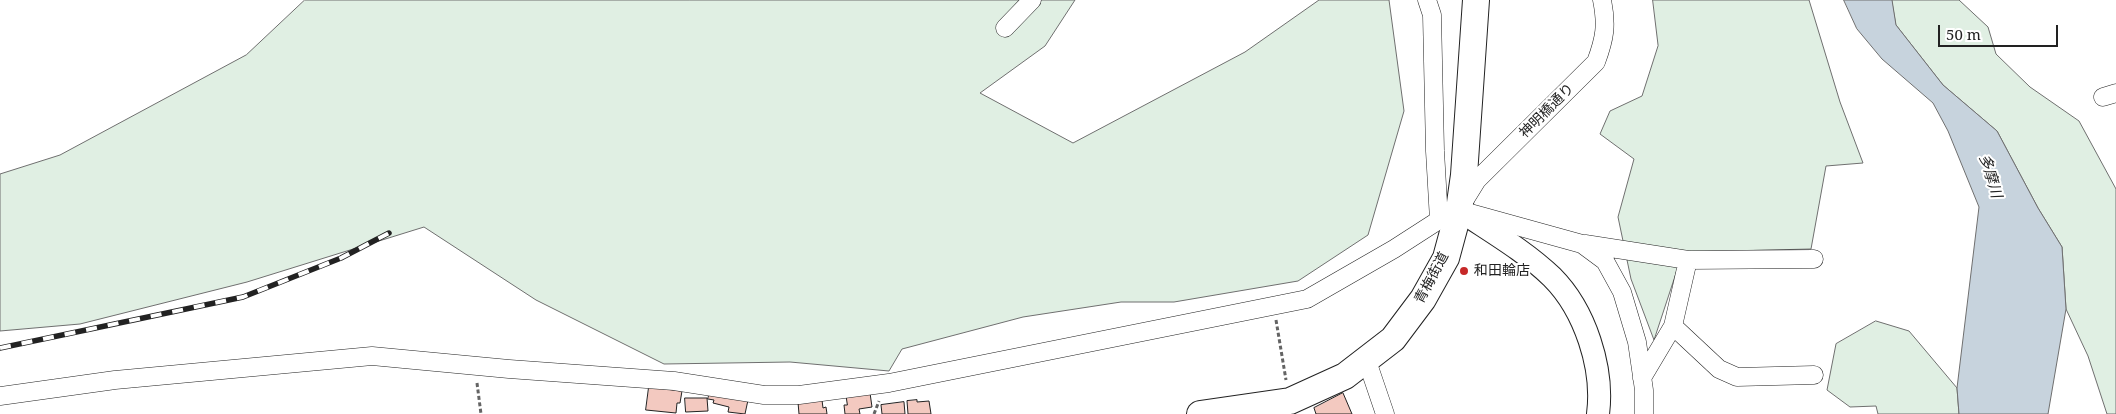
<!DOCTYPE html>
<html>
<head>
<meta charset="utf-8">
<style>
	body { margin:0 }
	#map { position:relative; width:2116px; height:414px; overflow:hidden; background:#fff; font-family:"Noto Serif",serif }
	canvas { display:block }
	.scale { position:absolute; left:1938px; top:25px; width:120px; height:22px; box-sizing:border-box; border:2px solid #222; border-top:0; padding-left:6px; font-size:15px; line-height:18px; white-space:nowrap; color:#222; -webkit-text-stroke:4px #fff; paint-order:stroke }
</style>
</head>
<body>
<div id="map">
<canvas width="2116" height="414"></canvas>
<div class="scale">50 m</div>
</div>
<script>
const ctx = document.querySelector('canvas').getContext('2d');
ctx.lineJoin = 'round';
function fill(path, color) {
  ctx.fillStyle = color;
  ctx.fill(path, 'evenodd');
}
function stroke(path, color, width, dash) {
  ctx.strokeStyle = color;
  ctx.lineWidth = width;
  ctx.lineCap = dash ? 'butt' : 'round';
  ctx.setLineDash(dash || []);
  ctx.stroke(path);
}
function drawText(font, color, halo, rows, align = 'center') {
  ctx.font = font + ' "Noto Serif","Noto Sans JP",serif';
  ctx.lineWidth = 4;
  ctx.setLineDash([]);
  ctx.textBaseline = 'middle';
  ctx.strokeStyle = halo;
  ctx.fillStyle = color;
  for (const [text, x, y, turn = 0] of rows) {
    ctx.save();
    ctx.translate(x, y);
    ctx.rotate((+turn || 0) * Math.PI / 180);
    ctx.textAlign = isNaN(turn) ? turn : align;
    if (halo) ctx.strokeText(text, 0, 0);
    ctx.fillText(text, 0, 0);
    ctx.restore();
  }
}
const green = new Path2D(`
	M305,0H1075L1045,46L980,93L1073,143L1245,52L1319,0H1389L1404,111L1368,235L1298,281L1174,302H1121L1023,317L902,349L889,371L790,362L664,364L536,300L424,227L247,282L80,324L0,331V174L60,155L246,55Z
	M1653,0H1809L1840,102L1863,163L1826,166L1811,249L1683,252L1654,340L1631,279L1618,217L1634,159L1600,134L1610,111L1642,96L1658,46Z
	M1892,0H1959L1988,27L1996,54L2030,87L2079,121L2116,189V414H2107L2088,356L2066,309L2062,247L2038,208L1997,131L1943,85L1896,25Z
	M1876,321L1909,331L1957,388L1959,414H1878L1876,406L1850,407L1827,390L1836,344Z`);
const water = new Path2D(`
	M1844,0H1892L1896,25L1943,85L1997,131L2038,208L2062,247L2066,309L2048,414H1959L1957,388L1979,207L1948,131L1933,103L1882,59L1857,29Z`);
const building = new Path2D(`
	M649,387L682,391L680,403H677L676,413L646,410Z
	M710,392L748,400L745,414L728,412L729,407L713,403L714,400L708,399Z
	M846,393H870L872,407L859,409L860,414H845L844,405H847Z
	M1343,393L1352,414H1316L1314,408Z
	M685,398H707L708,411L686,412Z
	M822,400L823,408L826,407L827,414H799L798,402Z
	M917,400V402L929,401L931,414H908L907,401Z
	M904,402L905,414H882L881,405Z`);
const path = new Path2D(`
	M1276,320L1286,380
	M477,383L481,414
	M874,414L879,401`);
const minor = new Path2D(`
	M1427,0L1432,15L1435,151L1439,220
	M1005,28L1032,0
	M2103,97L2116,93
	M1464,201L1477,180L1596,62C1605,38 1607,25 1602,0
	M1585,244L1688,260L1814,259
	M1673,326L1719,369L1737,377L1814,375
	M1367,361L1385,414
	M1642,378L1673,326L1688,260
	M0,396L115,380L372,356L509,369L674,381L764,395H799L889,383L1307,299L1394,249L1439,220L1459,210L1582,244L1605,261L1622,292L1637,342L1644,390V414`);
const major = new Path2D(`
	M1459,210C1490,231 1525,251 1552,277C1585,310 1604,368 1598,414`);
const highway = new Path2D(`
	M1200,414L1290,401L1345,376L1393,339L1423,299L1446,258L1459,210L1464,175L1476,0`);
const rail = new Path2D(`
	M0,348L243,297L341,258L389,233`);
const markers = [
	[1464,271,5,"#c62828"]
];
const streetNames = [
	["神明橋通り",1547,111,-45],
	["青梅街道",1432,278,-62]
];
const poiNames = [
	["和田輪店",1474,271]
];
const waterNames = [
	["多摩川",1990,176,73]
];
fill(green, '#e0efe3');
stroke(green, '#6f6f6f', 1);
fill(water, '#c7d3dd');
stroke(water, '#6f6f6f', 1);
fill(building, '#f3c9c0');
stroke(building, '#222', 1);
stroke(minor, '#222', 19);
stroke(major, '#222', 24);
stroke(highway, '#222', 28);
stroke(path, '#646464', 3, [4, 2.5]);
stroke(minor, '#fff', 18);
stroke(major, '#fff', 22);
stroke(highway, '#fff', 26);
stroke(rail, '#222', 5.5);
stroke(rail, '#fff', 4, [11]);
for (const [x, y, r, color] of markers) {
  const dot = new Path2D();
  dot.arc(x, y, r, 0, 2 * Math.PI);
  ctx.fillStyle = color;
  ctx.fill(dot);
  stroke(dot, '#fff', 2);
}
drawText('14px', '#222', '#fff', streetNames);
drawText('14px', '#222', '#fff', poiNames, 'left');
drawText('italic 15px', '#222', '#fff', waterNames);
</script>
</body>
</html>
